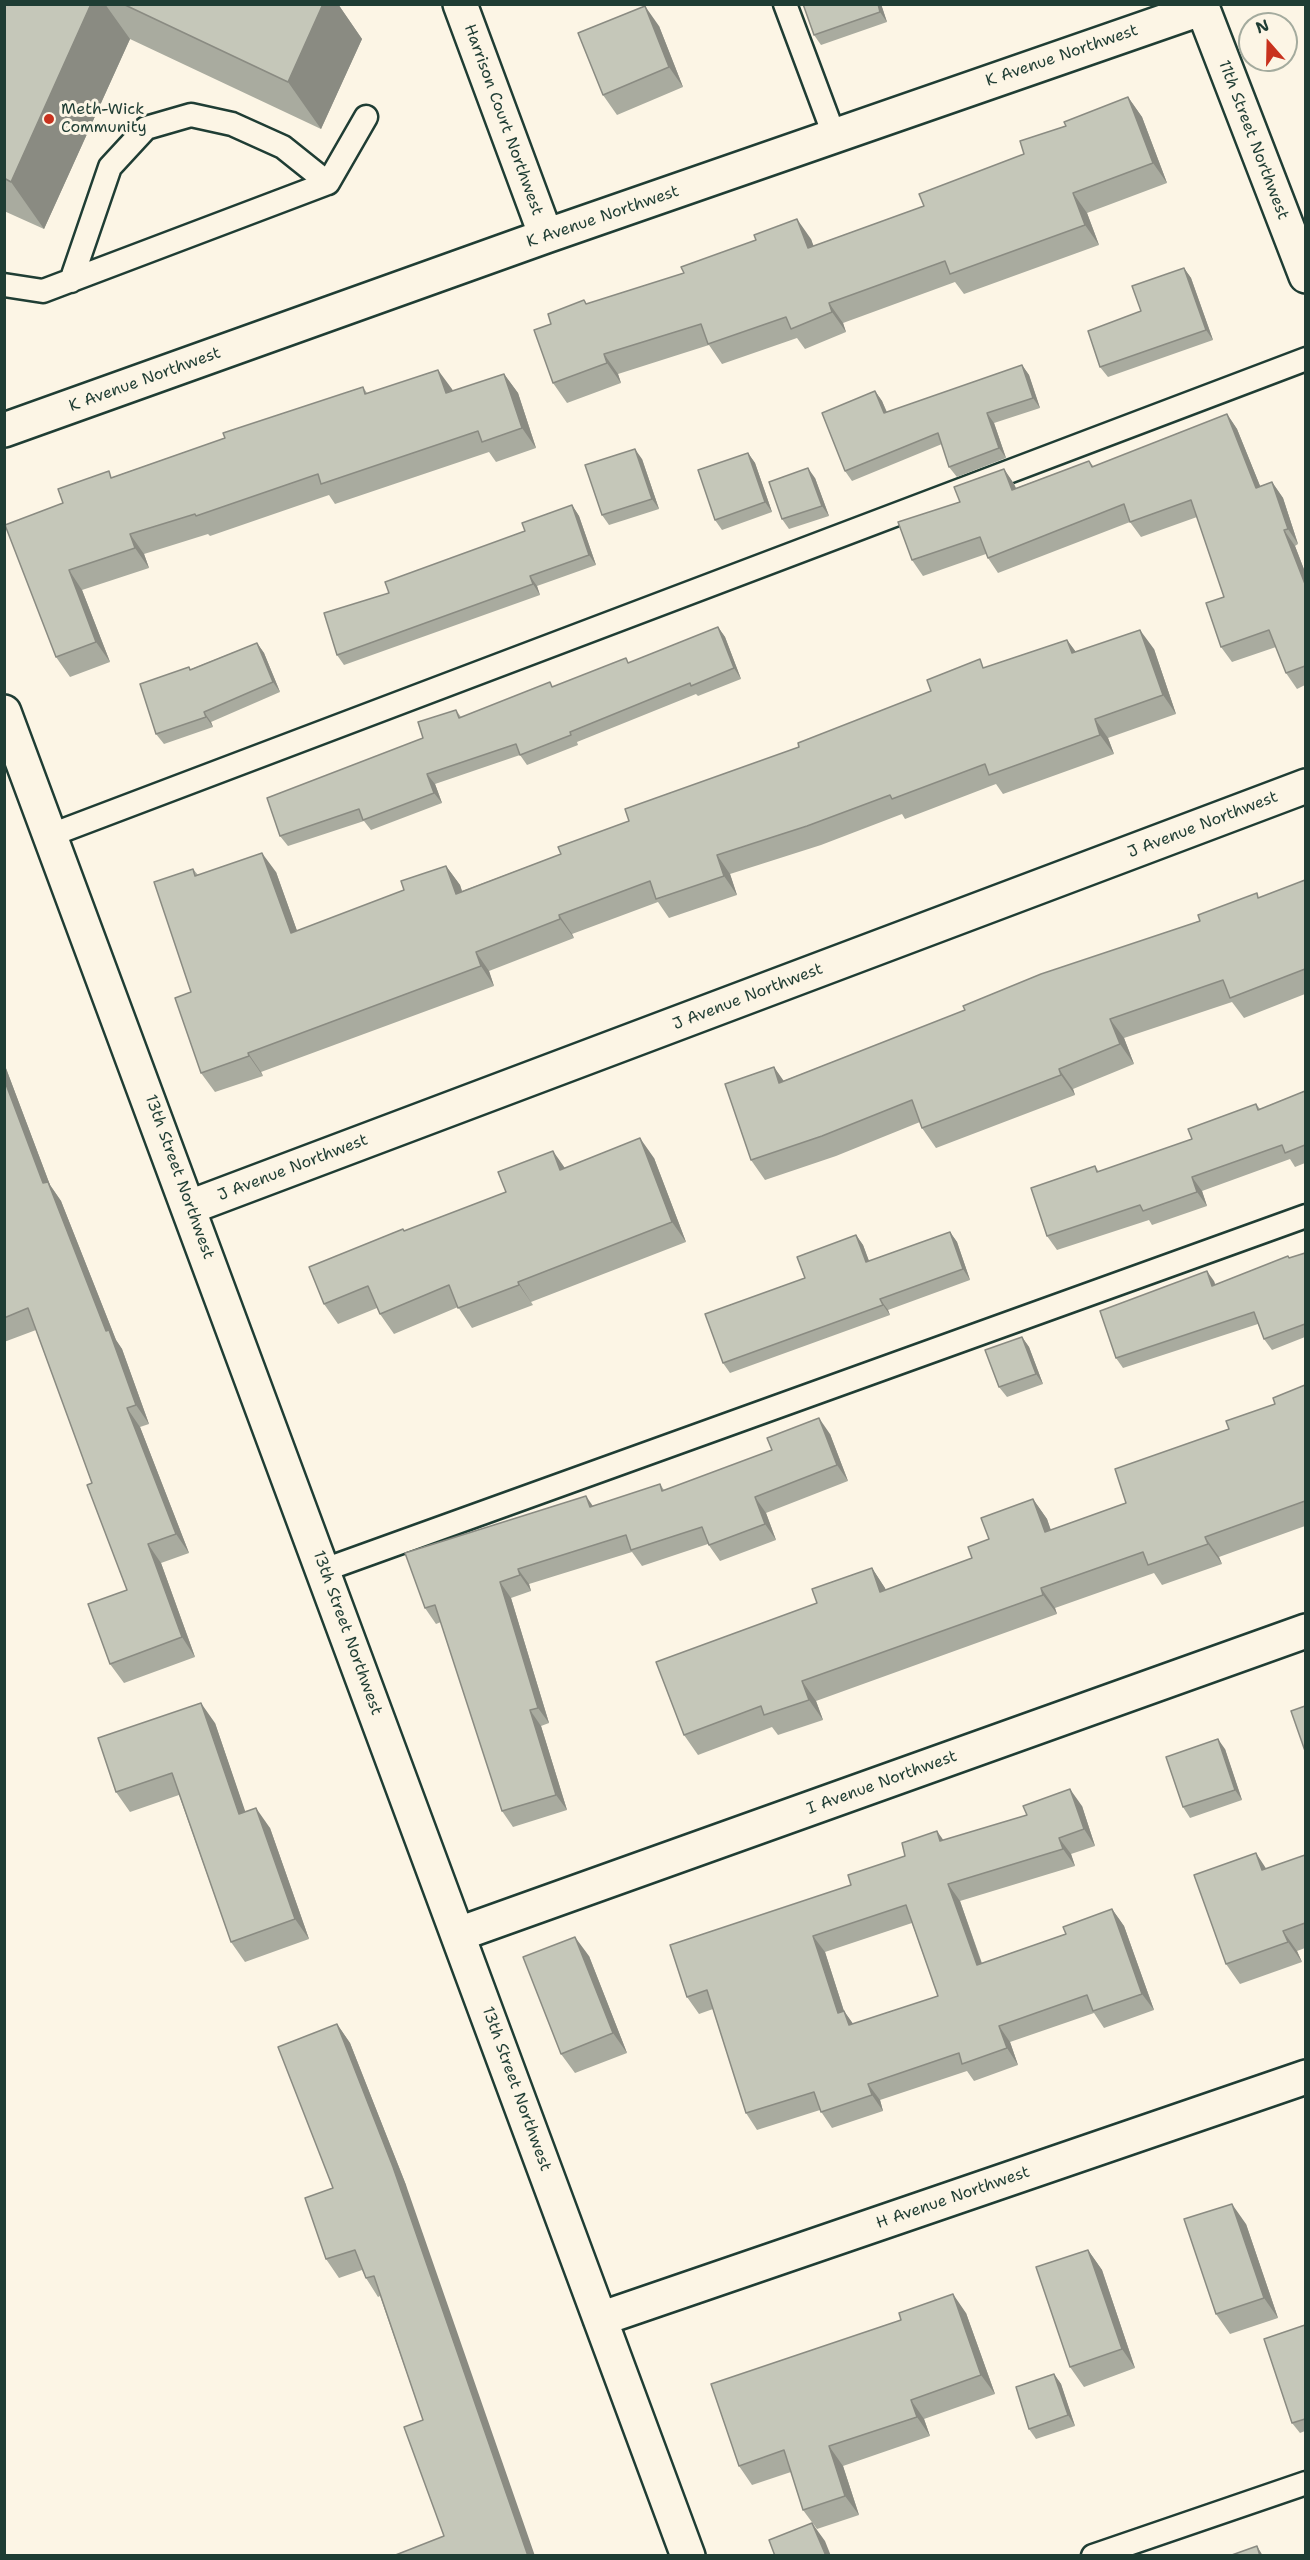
<!DOCTYPE html>
<html>
<head>
<meta charset="utf-8">
<style>
	body { margin:0 }
	#map { position:relative; width:1310px; height:2560px; overflow:hidden; background:#fcf5e5; font-family:"Shantell Sans",sans-serif }
	canvas { display:block }
	.frame { position:absolute; inset:0; border:6px solid #1f3d34; pointer-events:none }
	.north { position:absolute; left:1238px; top:12px; width:60px; height:60px; box-sizing:border-box; background:#fcf5e5; border:2px solid #a4ab9e; border-radius:50%; rotate:340deg; font-size:16px; font-weight:700; line-height:24px; text-align:center; color:#1f3d34 }
	.north::after { content:''; display:block; margin:auto; width:21px; height:27px; background:#c8321e; clip-path:polygon(50% 0,100% 100%,50% 72%,0 100%) }
</style>
</head>
<body>
<div id="map">
<canvas width="1310" height="2560"></canvas>
<div class="frame"></div>
<div class="north">N</div>
</div>
<script>
const ctx = document.querySelector('canvas').getContext('2d');
ctx.lineJoin = 'round';
function stroke(path, color, width, dash) {
  ctx.strokeStyle = color;
  ctx.lineWidth = width;
  ctx.lineCap = dash ? 'butt' : 'round';
  ctx.setLineDash(dash || []);
  ctx.stroke(path);
}
function fill(path, color) {
  ctx.fillStyle = color;
  ctx.fill(path, 'evenodd');
}
function drawText(font, color, halo, rows, align = 'center') {
  ctx.font = font + ' "Shantell Sans",sans-serif';
  ctx.lineWidth = 6;
  ctx.setLineDash([]);
  ctx.textBaseline = 'middle';
  ctx.strokeStyle = halo;
  ctx.fillStyle = color;
  for (const [text, x, y, turn = 0] of rows) {
    ctx.save();
    ctx.translate(x, y);
    ctx.rotate((+turn || 0) * Math.PI / 180);
    ctx.textAlign = isNaN(turn) ? turn : align;
    if (halo) ctx.strokeText(text, 0, 0);
    ctx.fillText(text, 0, 0);
    ctx.restore();
  }
}
const service = new Path2D(`
	M785,4L834,135
	M71,281L110,167L146,128L191,115L232,124L283,147L328,183
	M4,285L43,291L328,183L366,117
	M51,835L1306,359
	M324,1570L1306,1216
	M1093,2556L1306,2483`);
const minor = new Path2D(`
	M460,4L546,236
	M1201,4L1306,276
	M4,430L546,236L1203,8
	M4,712L688,2556
	M190,1207L1306,786
	M459,1934L1306,1631
	M600,2319L1306,2077`);
const wall = new Path2D(`
	M4,4H338L362,39L321,129L130,39L44,229L4,211Z
	M803,4H881L887,22L821,45L814,35Z
	M659,26L683,87L617,115L603,95Z
	M1128,97L1142,117L1167,183L1087,213L1099,245L964,294L955,282L843,323L846,332L805,349L797,338L722,364L709,345L618,374L621,383L567,403L553,383L551,324L584,300L587,304L811,239L813,246L924,206L1024,154L1066,126Z
	M1184,268L1191,278L1213,340L1108,377L1100,367L1141,311Z
	M1022,365L1029,375L1040,408L994,423L1006,458L957,477L949,467L942,444L852,481L845,471L875,391L882,401L887,412Z
	M504,374L518,393L536,448L496,462L489,452L335,504L329,495L210,536L208,534L144,554L149,568L82,590L110,662L70,677L56,657L63,503L113,477L225,438L363,387L367,393L452,389L453,391Z
	M1227,414L1237,429L1260,486L1272,482L1283,498L1298,544L1295,546L1305,572V685L1297,689L1286,673L1276,647L1232,662L1221,647L1224,597L1197,517L1141,537L1130,522L998,573L988,558L986,554L923,576L912,560L960,502L1004,469L1014,484L1016,488L1089,461L1094,467Z
	M748,453L755,463L772,512L722,530L715,520Z
	M642,459L659,509L609,525L602,515Z
	M815,478L829,516L789,529L782,519Z
	M572,505L579,516L596,565L537,586L540,595L344,665L337,655L525,531Z
	M718,627L725,637L741,679L698,696L696,694L577,742L578,745L527,765L520,755L435,784L442,803L371,830L364,821L288,846L280,836L423,738L456,710L461,717L629,663Z
	M1067,640L1076,652L1154,649L1176,714L1108,738L1114,754L1003,794L996,784L905,819L902,814L821,845L730,874L737,895L669,918L658,902L572,934L574,938L489,971L494,986L261,1072L263,1076L215,1092L201,1073L191,992L193,869L198,875L276,872L297,931L404,890L446,866L460,885L462,891L561,854L629,821L986,667Z
	M257,643L264,653L280,692L211,722L213,727L164,744L156,734L191,669Z
	M1305,880V994L1244,1018L1232,1002L1124,1038L1134,1064L1073,1089L1075,1095L936,1148L922,1128L920,1122L836,1156L765,1180L751,1160L774,1067L783,1081Z
	M4,1063L50,1185L61,1201L116,1340L122,1349L149,1424L140,1427L189,1553L161,1563L195,1657L124,1683L110,1664L127,1590L92,1483L36,1330L4,1342Z
	M1305,1091V1163L1295,1167L1290,1159L1202,1191L1207,1206L1152,1225L1149,1220L1057,1250L1047,1236L1095,1166L1099,1172L1192,1139L1256,1104L1260,1109Z
	M654,1158L686,1242L531,1302L533,1305L472,1328L458,1307L394,1334L380,1314L377,1308L338,1324L324,1304L403,1229L405,1231L506,1192L565,1168Z
	M950,1232L957,1242L970,1280L888,1310L890,1315L730,1373L723,1363L805,1278L856,1235L863,1245L869,1261Z
	M1305,1253V1337L1272,1350L1264,1339L1258,1324L1123,1368L1116,1358L1214,1281L1215,1285Z
	M1022,1337L1029,1347L1043,1384L1007,1397L999,1387Z
	M1305,1385V1526L1219,1557L1222,1564L1162,1585L1154,1573L1055,1608L1057,1614L816,1701L823,1720L778,1735L772,1727L698,1755L684,1735L817,1603L872,1568L886,1590L972,1558L989,1539L1033,1499L1047,1519L1051,1530L1126,1503L1229,1429L1275,1404Z
	M830,1434L848,1481L766,1513L776,1540L720,1561L708,1544L642,1566L632,1552L529,1584L531,1591L511,1598L549,1723L541,1726L567,1810L513,1827L502,1811L441,1622L436,1624L425,1608L593,1506L660,1484L664,1490Z
	M215,1723L245,1812L270,1828L309,1939L245,1962L231,1942L179,1795L130,1812L116,1792Z
	M1225,1749L1242,1800L1190,1818L1183,1807Z
	M1082,1806L1095,1846L1071,1854L1075,1866L960,1901L982,1963L1066,1934L1112,1909L1124,1926L1154,2010L1104,2028L1094,2013L1010,2042L1018,2065L974,2081L967,2071L880,2100L883,2111L832,2128L820,2110L757,2130L746,2113L713,2009L699,2014L687,1997L851,1885L905,1856L944,1840ZM912,1923L938,1996L853,2024L844,2011L825,1952Z
	M1305,1855V1948L1297,1951L1302,1962L1240,1984L1226,1964Z
	M589,1956L627,2053L575,2073L561,2054Z
	M337,2024L350,2043L406,2185L444,2536L423,2420L380,2296L378,2297L366,2278L362,2270L339,2278L326,2259L333,2188Z
	M1246,2224L1278,2318L1230,2334L1216,2314Z
	M1088,2250L1102,2270L1135,2368L1084,2387L1070,2367Z
	M966,2313L995,2394L924,2419L930,2436L843,2466L859,2515L817,2529L803,2510L791,2472L752,2485L739,2466Z
	M1305,2325V2431L1300,2433L1292,2423Z
	M1054,2374L1061,2384L1075,2426L1036,2439L1029,2429Z`);
const shadedWall = new Path2D(`
	M91,4H105L130,39L44,229L11,182Z
	M323,4H338L362,39L321,129L288,82Z
	M878,4H881L887,22L880,12Z
	M645,6L659,26L683,87L669,67Z
	M1128,97L1142,117L1167,183L1153,163Z
	M1073,193L1087,213L1099,245L1085,225Z
	M797,219L811,239L822,268L808,248Z
	M1184,268L1191,278L1213,340L1206,330Z
	M829,303L843,323L846,332L832,312Z
	M604,354L618,374L621,383L607,363Z
	M1022,365L1029,375L1040,408L1033,398Z
	M438,370L452,389L460,413L446,393Z
	M504,374L518,393L536,448L522,428Z
	M875,391L882,401L891,423L884,413Z
	M987,413L994,423L1006,458L999,448Z
	M1227,414L1237,429L1267,503L1256,488Z
	M635,449L642,459L659,509L652,499Z
	M748,453L755,463L772,512L765,502Z
	M808,468L815,478L829,516L822,506Z
	M1004,469L1014,484L1023,505L1012,490Z
	M1272,482L1283,498L1298,544L1288,529Z
	M572,505L579,516L596,565L589,555Z
	M1284,530L1295,546L1305,572V584Z
	M130,534L144,554L149,568L135,548Z
	M69,570L82,590L110,662L96,642Z
	M530,576L537,586L540,595L533,584Z
	M718,627L725,637L741,679L734,668Z
	M1140,630L1154,649L1176,714L1163,695Z
	M1067,640L1081,659L1072,653Z
	M257,643L264,653L280,692L273,682Z
	M204,712L211,722L213,727L206,717Z
	M1095,719L1108,738L1114,754L1100,735Z
	M427,774L435,784L442,803L434,793Z
	M262,853L276,872L305,953L291,933Z
	M717,855L730,874L737,895L724,876Z
	M446,866L460,885L469,913L456,894Z
	M559,915L572,934L574,938L560,919Z
	M476,952L489,971L494,986L481,966Z
	M1110,1019L1124,1038L1134,1064L1120,1044Z
	M248,1053L261,1072L263,1076L249,1056Z
	M4,1063L50,1185L61,1201L116,1340L122,1349L149,1424L136,1405L106,1331L43,1183L4,1079Z
	M774,1067L788,1087L779,1083Z
	M1059,1069L1073,1089L1075,1095L1061,1075Z
	M640,1138L654,1158L686,1242L672,1222Z
	M553,1151L567,1171L560,1170Z
	M1192,1177L1202,1191L1207,1206L1197,1192Z
	M950,1232L957,1242L970,1280L963,1269Z
	M856,1235L863,1245L873,1272L866,1262Z
	M1207,1271L1214,1281L1219,1296L1212,1286Z
	M518,1282L531,1302L533,1305L519,1285Z
	M880,1299L888,1310L890,1315L883,1305Z
	M1022,1337L1029,1347L1043,1384L1036,1374Z
	M127,1408L140,1427L189,1553L176,1534Z
	M819,1418L830,1434L848,1481L837,1465Z
	M586,1496L597,1512L590,1507Z
	M755,1497L766,1513L776,1540L765,1524Z
	M1033,1499L1047,1519L1058,1552L1045,1532Z
	M1205,1537L1219,1557L1222,1564L1208,1544Z
	M148,1544L161,1563L195,1657L182,1637Z
	M872,1568L885,1588L894,1612L880,1592Z
	M518,1569L529,1584L531,1591L520,1575Z
	M500,1582L511,1598L549,1723L538,1708Z
	M1041,1588L1055,1608L1057,1614L1043,1595Z
	M802,1681L816,1701L823,1720L809,1700Z
	M201,1703L215,1723L253,1834L239,1814Z
	M530,1710L541,1726L567,1810L556,1795Z
	M1218,1739L1225,1749L1242,1800L1235,1790Z
	M1070,1789L1082,1806L1095,1846L1084,1829Z
	M256,1808L270,1828L309,1939L295,1919Z
	M937,1831L949,1848L940,1841Z
	M1059,1838L1071,1854L1075,1866L1063,1849Z
	M1256,1853L1269,1873L1262,1870Z
	M948,1884L960,1901L988,1982L977,1965Z
	M1112,1909L1124,1926L1154,2010L1142,1994Z
	M1283,1931L1297,1951L1302,1962L1288,1942Z
	M813,1936L825,1952L850,2030L838,2013Z
	M575,1937L589,1956L627,2053L613,2033Z
	M844,2011L856,2028L849,2025Z
	M337,2024L350,2043L406,2185L535,2556H528Z
	M999,2026L1010,2042L1018,2065L1007,2048Z
	M868,2084L880,2100L883,2111L872,2095Z
	M1232,2204L1246,2224L1278,2318L1264,2298Z
	M1088,2250L1102,2270L1135,2368L1122,2349Z
	M953,2294L966,2313L995,2394L981,2375Z
	M1054,2374L1061,2384L1075,2426L1068,2415Z
	M911,2400L924,2419L930,2436L917,2417Z
	M829,2446L843,2466L859,2515L845,2496Z
	M812,2523L825,2541L831,2556H826Z
	M1257,2546L1263,2556H1260Z`);
const building = new Path2D(`
	M4,4H91L11,182L4,178Z
	M123,4H323L288,82Z
	M803,4H878L880,12L814,35Z
	M645,6L669,67L603,95L578,33Z
	M1128,97L1153,163L1073,193L1085,225L950,274L945,261L829,303L832,312L791,329L786,317L708,344L701,324L604,354L607,363L553,383L534,330L551,324L548,314L584,300L586,304L684,273L681,267L756,240L754,235L797,219L808,248L924,206L919,194L1024,154L1020,141L1066,126L1064,122Z
	M1184,268L1206,330L1100,367L1088,331L1141,311L1132,286Z
	M1022,365L1033,398L987,413L999,448L949,467L938,433L845,471L822,413L875,391L884,413Z
	M438,370L446,393L504,374L522,428L482,442L478,431L321,484L318,474L196,516L195,514L130,534L135,548L69,570L96,642L56,657L5,525L63,503L58,489L109,471L111,478L225,438L223,433L363,387L365,394Z
	M1227,414L1256,488L1272,482L1288,529L1284,530L1305,584V666L1286,673L1269,630L1221,647L1206,603L1224,597L1191,500L1130,522L1124,504L988,558L980,537L912,560L898,522L960,502L954,487L1004,469L1012,490L1089,461L1092,467Z
	M635,449L652,499L602,515L585,465Z
	M748,453L765,502L715,520L698,470Z
	M808,468L822,506L782,519L769,482Z
	M572,505L589,555L530,576L533,584L337,655L324,613L389,593L385,582L525,531L522,523Z
	M718,627L734,668L691,686L690,683L570,732L571,735L520,755L516,744L427,774L434,793L363,820L359,809L280,836L267,798L423,738L418,722L456,710L459,718L550,682L552,687L626,658L628,663Z
	M1140,630L1163,695L1095,719L1100,735L989,775L985,764L892,799L890,795L807,826L717,855L724,876L656,899L650,881L559,915L560,919L476,952L481,966L248,1053L249,1056L201,1073L175,998L191,992L154,882L193,869L195,876L262,853L291,933L404,890L401,881L446,866L456,894L561,854L558,847L629,821L625,809L799,747L798,743L931,691L927,680L980,659L983,668L1067,640L1072,653Z
	M257,643L273,682L204,712L206,717L156,734L140,684L189,667L190,670Z
	M1305,880V969L1230,998L1223,980L1110,1019L1120,1044L1059,1069L1061,1075L922,1128L912,1100L822,1136L751,1160L725,1084L774,1067L779,1083L965,1010L963,1006L1041,974L1200,921L1198,915L1257,893L1258,898Z
	M4,1079L43,1183L48,1182L106,1331L109,1330L136,1405L127,1408L176,1534L148,1544L182,1637L110,1664L88,1604L127,1590L87,1485L92,1483L28,1308L4,1318Z
	M1305,1091V1145L1285,1153L1282,1145L1192,1177L1197,1192L1143,1211L1140,1205L1047,1236L1031,1188L1095,1166L1097,1172L1192,1139L1188,1129L1256,1104L1258,1110Z
	M640,1138L672,1222L518,1282L519,1285L458,1308L449,1285L380,1314L368,1286L324,1304L309,1267L403,1229L404,1231L506,1192L498,1172L553,1151L560,1170Z
	M950,1232L963,1269L880,1299L883,1305L723,1363L705,1314L805,1278L797,1257L856,1235L866,1262Z
	M1305,1253V1324L1264,1339L1254,1312L1116,1358L1100,1311L1207,1271L1212,1286L1288,1256L1289,1258Z
	M1022,1337L1036,1374L999,1387L985,1350Z
	M1305,1385V1501L1205,1537L1208,1544L1148,1565L1143,1552L1041,1588L1043,1595L802,1681L809,1700L764,1715L761,1706L684,1735L656,1662L817,1603L812,1589L872,1568L880,1592L972,1558L968,1547L989,1539L981,1518L1033,1499L1045,1532L1126,1503L1115,1469L1229,1429L1226,1421L1275,1404L1273,1398Z
	M819,1418L837,1465L755,1497L765,1524L709,1545L702,1527L631,1550L626,1535L518,1569L520,1575L500,1582L538,1708L530,1710L556,1795L502,1811L435,1605L425,1608L405,1553L586,1496L590,1507L660,1484L662,1491L772,1450L767,1438Z
	M201,1703L239,1814L256,1808L295,1919L231,1942L172,1773L116,1792L98,1738Z
	M1305,1706V1751L1291,1711Z
	M1218,1739L1235,1790L1183,1807L1166,1757Z
	M1070,1789L1084,1829L1059,1838L1063,1849L948,1884L977,1965L1066,1934L1063,1927L1112,1909L1142,1994L1093,2011L1087,1995L999,2026L1007,2048L962,2064L959,2053L868,2084L872,2095L821,2112L814,2092L746,2113L707,1990L687,1997L670,1945L851,1885L848,1875L905,1856L902,1843L937,1831L940,1841L1027,1815L1023,1806ZM906,1905L938,1996L849,2025L844,2011L838,2013L813,1936Z
	M1256,1853L1262,1870L1305,1855V1923L1283,1931L1288,1942L1226,1964L1194,1875Z
	M575,1937L613,2033L561,2054L523,1957Z
	M337,2024L393,2167L528,2556H393L444,2536L404,2427L423,2420L374,2276L366,2278L355,2250L326,2259L305,2198L333,2188L278,2047Z
	M1232,2204L1264,2298L1216,2314L1184,2219Z
	M1088,2250L1122,2349L1070,2367L1036,2267Z
	M953,2294L981,2375L911,2400L917,2417L829,2446L845,2496L803,2510L784,2450L739,2466L711,2384L901,2320L899,2313Z
	M1305,2325V2419L1292,2423L1264,2339Z
	M1054,2374L1068,2415L1029,2429L1016,2387Z
	M812,2523L826,2556H775L769,2540Z
	M1257,2546L1260,2556H1229Z`);
const markers = [
	[49,119,6,"#c8321e"]
];
const streetNames = [
	["K Avenue Northwest",1062,56,-19],
	["Harrison Court Northwest",503,120,70],
	["11th Street Northwest",1253,140,69],
	["K Avenue Northwest",603,217,-19],
	["K Avenue Northwest",145,380,-20],
	["J Avenue Northwest",1203,825,-21],
	["J Avenue Northwest",748,997,-21],
	["J Avenue Northwest",293,1168,-21],
	["13th Street Northwest",179,1177,70],
	["13th Street Northwest",347,1633,70],
	["I Avenue Northwest",882,1783,-20],
	["13th Street Northwest",516,2089,70],
	["H Avenue Northwest",953,2198,-19]
];
const poiNames = [
	["Meth-Wick",61,110],
	["Community",61,128]
];
stroke(service, '#1f3d34', 27);
stroke(minor, '#1f3d34', 38);
stroke(service, '#fcf5e5', 22);
stroke(minor, '#fcf5e5', 33);
fill(wall, '#a9ab9f');
fill(shadedWall, '#8a8b82');
fill(building, '#c5c7b9');
stroke(building, '#8a8b82', 1.5);
for (const [x, y, r, color] of markers) {
  const dot = new Path2D();
  dot.arc(x, y, r, 0, 2 * Math.PI);
  ctx.fillStyle = color;
  ctx.fill(dot);
  stroke(dot, '#fcf5e5', 2);
}
drawText('16px', '#1f3d34', '#fcf5e5', streetNames);
drawText('16px', '#1f3d34', '#fcf5e5', poiNames, 'left');
</script>
</body>
</html>
